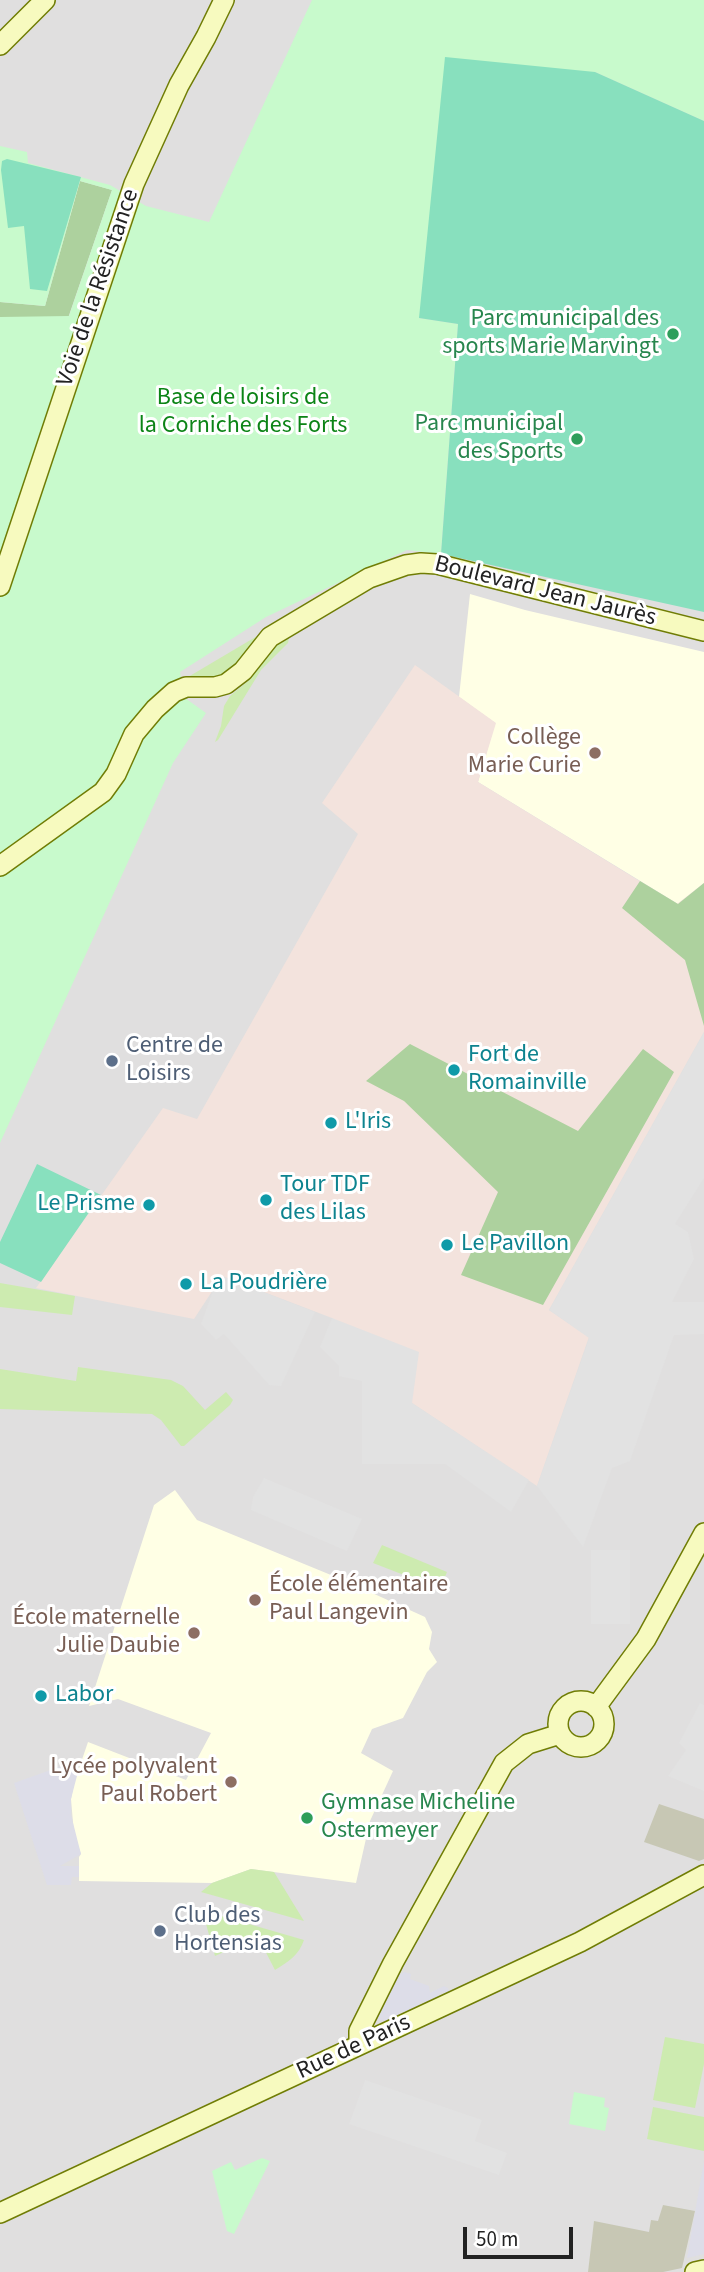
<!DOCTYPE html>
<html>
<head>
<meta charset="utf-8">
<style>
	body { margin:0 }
	#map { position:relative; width:704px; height:2272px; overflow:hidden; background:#f2efe9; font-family:"Source Sans 3",sans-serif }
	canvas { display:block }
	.scale { position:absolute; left:463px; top:2227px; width:110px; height:32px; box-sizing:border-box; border:4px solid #222; border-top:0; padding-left:9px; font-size:21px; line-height:24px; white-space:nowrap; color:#222; -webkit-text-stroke:5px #fff; paint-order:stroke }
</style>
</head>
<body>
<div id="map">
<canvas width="704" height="2272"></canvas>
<div class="scale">50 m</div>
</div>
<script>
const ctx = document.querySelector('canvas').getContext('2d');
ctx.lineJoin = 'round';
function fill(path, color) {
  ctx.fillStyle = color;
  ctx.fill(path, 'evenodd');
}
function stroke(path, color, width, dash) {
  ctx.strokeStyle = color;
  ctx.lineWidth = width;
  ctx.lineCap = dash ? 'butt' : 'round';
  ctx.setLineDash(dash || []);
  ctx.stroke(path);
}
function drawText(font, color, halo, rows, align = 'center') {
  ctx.font = font + ' "Source Sans 3",sans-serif';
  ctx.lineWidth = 6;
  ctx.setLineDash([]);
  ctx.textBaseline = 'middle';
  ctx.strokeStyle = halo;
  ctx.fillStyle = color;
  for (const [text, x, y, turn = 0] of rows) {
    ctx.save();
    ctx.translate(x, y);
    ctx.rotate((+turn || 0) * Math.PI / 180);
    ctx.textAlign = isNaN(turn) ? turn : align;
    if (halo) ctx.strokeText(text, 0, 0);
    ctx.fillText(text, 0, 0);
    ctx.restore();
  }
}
const residential = new Path2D(`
	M0,0H704V2272H0Z`);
const education = new Path2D(`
	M470,594L525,610L704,652V883L678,904L478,782L495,723L459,697Z
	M175,1490L197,1520L348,1582L425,1617L432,1632L429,1649L437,1662L427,1672L403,1718L372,1729L361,1753L393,1771L370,1821L356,1883L251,1869L212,1883L79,1881V1857L81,1854L74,1834L71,1799L74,1783L88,1742L186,1780L211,1733L118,1699L89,1706L154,1505Z`);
const military = new Path2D(`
	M415,665L496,723L478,782L677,904L704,883V1032L549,1310L589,1337L537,1486L412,1403L332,1318L222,1276L194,1319L36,1288L163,1108L197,1119L358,834L322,803Z`);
const construction = new Path2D(`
	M659,1804L704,1819V1859L699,1861L644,1842Z
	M663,2205L695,2211L682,2268L663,2272H588L594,2221L649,2232L651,2220L658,2221Z`);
const grass = new Path2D(`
	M264,632L238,666L223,677L183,680Z
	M290,633L288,643L261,670L218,740L215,742L221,726L224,706L230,696L248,681L282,638Z
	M0,1283L75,1296L72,1315L0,1307Z
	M78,1367L171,1380L183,1386L205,1410L226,1392L233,1400L230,1405L184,1446H181L161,1420L152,1414L0,1409V1369L76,1381Z
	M382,1545L447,1572L440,1589L373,1563Z
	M251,1869L274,1872L304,1921L201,1892L212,1883Z
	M211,1913L304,1940C299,1955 288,1962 275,1970L258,1937L215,1956L204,1917Z
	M665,2037L704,2044V2064L695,2108L653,2100Z
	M653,2107L704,2117V2151L647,2139Z`);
const forest = new Path2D(`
	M80,181L112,190L0,516V302L45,306Z
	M640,881L678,904L704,883V1026L685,960L622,908Z
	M410,1044L578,1131L643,1049L674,1072L543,1305L461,1275L498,1192L404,1101L366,1081Z`);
const park = new Path2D(`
	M312,0H704V121L595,72L419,318L458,324L441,554L407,550L266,617L180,672L185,698L206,713L173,763L0,1143V317L69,316L112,190L80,181L45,306L0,302V146L27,152L28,163L110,185L146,206L209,222Z
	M574,2092L605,2098L604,2107L609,2108L605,2131L569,2124Z
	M262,2158L270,2161L234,2234L227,2231L212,2171L231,2162L235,2170Z`);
const pitch = new Path2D(`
	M445,57L595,72L704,121V612L441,554L458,324L419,318Z
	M7,159L81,177L47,291L30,289L24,226L8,228L1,170L2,161Z
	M37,1164L101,1195L41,1282L0,1263V1242Z`);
const parking = new Path2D(`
	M704,1032V1178L675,1224L688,1232L694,1259L672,1302H704V1334L674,1335L630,1461L612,1468L583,1547L537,1486L589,1338L549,1310Z
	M222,1276L315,1312L281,1386L269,1385L224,1334L216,1340L201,1324L214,1288Z
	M332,1318L419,1352L412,1403L529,1480L511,1512L445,1464H362V1381L339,1376V1366L320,1347Z
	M264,1478L362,1519L347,1551L251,1510L253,1497Z
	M591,1550H630V1624H591Z
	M700,1703L704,1705V1791L668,1776L686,1750L679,1743Z
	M365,2080L482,2120L475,2141L507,2153L499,2175L349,2124Z`);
const plaza = new Path2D(`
	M65,1765L79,1768L71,1799V1815L81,1854L60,1866H79V1877H72L71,1885H47L14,1783Z
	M404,1972L411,1974L410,1979L429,1986L430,1993L444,1986L448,1988L449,1991L446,1995L443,1992L438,1994L440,1998L424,2004L423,2001L419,2003L420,2006L404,2014L402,2011L398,2013L400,2016L387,2021L378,2020L376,2018L392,1980Z
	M704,2161V2254L687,2258Z`);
const secondary = new Path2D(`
	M0,45L45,0
	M0,586L134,184L179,85L206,37L224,0
	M0,866L103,792L116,774L134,734L155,709L174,692L186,687H215L226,684L243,671L270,637L369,578L406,565L421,563L437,564L704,631
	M558 1724a23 23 0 1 1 46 0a23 23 0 1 1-46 0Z
	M596,1707L646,1639L704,1533
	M359,2044V2031L393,1963L504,1763L528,1744L560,1734
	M0,2213L580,1942L704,1875
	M695,2272L704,2270`);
const markers = [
	[673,334,7,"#2e9e5b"],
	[577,439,7,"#2e9e5b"],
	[595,753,7,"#8d6e63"],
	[112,1061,7,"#5c6f8a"],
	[454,1070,7,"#0f9aa8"],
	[331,1123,7,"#0f9aa8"],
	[266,1200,7,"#0f9aa8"],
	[149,1205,7,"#0f9aa8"],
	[447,1245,7,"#0f9aa8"],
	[186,1284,7,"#0f9aa8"],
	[255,1600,7,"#8d6e63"],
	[194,1633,7,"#8d6e63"],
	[41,1696,7,"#0f9aa8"],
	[231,1782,7,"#8d6e63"],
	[307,1818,7,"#2e9e5b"],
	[160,1931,7,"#5c6f8a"]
];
const streetNames = [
	["Voie de la Résistance",99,288,-71],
	["Boulevard Jean Jaurès",545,592,14],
	["Rue de Paris",354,2048,-25]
];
const leisureNames = [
	["Parc municipal des",659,320],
	["sports Marie Marvingt",659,348],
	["Parc municipal",563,425],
	["des Sports",563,453],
	["Gymnase Micheline",321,1804,"left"],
	["Ostermeyer",321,1832,"left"]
];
const parkNames = [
	["Base de loisirs de",243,399],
	["la Corniche des Forts",243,427]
];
const educationNames = [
	["Collège",581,739],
	["Marie Curie",581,767],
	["École élémentaire",269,1586,"left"],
	["Paul Langevin",269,1614,"left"],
	["École maternelle",180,1619],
	["Julie Daubie",180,1647],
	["Lycée polyvalent",217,1768],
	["Paul Robert",217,1796]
];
const serviceNames = [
	["Centre de",126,1047],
	["Loisirs",126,1075],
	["Club des",174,1917],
	["Hortensias",174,1945]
];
const cultureNames = [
	["Fort de",468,1056],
	["Romainville",468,1084],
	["L'Iris",345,1123],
	["Tour TDF",280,1186],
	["des Lilas",280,1214],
	["Le Prisme",135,1205,"right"],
	["Le Pavillon",461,1245],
	["La Poudrière",200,1284],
	["Labor",55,1696]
];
fill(residential, '#e0dfdf');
fill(education, '#ffffe5');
fill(military, '#f3e3dd');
fill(construction, '#c7c7b4');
fill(grass, '#cdebb0');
fill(forest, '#add19e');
fill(park, '#c8facc');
fill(pitch, '#88e0be');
fill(parking, '#e2e2e2');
fill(plaza, '#dddde8');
stroke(secondary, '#707d05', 22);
stroke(secondary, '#f7fabf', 19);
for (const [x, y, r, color] of markers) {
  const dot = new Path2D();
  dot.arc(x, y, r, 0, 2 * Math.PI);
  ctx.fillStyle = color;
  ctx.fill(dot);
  stroke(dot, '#fff', 2.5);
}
drawText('24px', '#222', '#fff', streetNames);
drawText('24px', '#27864d', '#fff', leisureNames, 'right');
drawText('24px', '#0c8416', '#fff', parkNames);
drawText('24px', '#785e54', '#fff', educationNames, 'right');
drawText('24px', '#4e5e75', '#fff', serviceNames, 'left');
drawText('24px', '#0d838f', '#fff', cultureNames, 'left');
</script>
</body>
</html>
